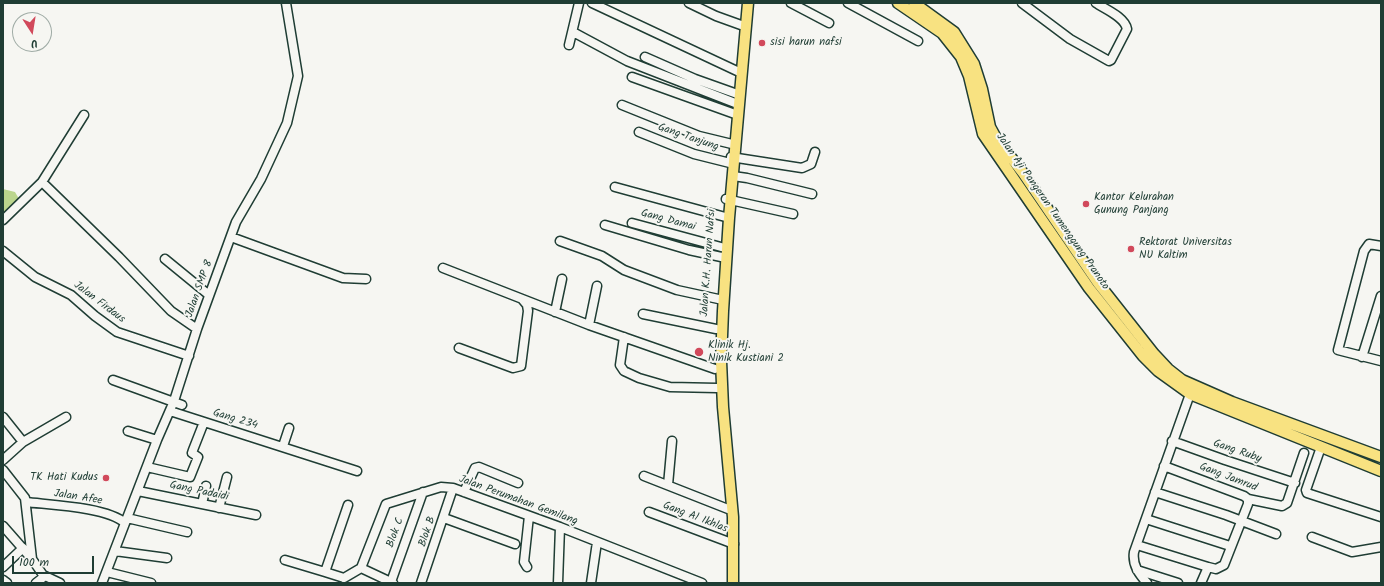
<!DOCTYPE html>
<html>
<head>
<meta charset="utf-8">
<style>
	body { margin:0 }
	#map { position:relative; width:1384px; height:586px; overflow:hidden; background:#f6f6f2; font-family:Kalam,sans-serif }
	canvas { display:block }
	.frame { position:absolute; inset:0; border:4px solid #1f3d34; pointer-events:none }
	.north { position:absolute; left:12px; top:12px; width:40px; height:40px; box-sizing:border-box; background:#f6f6f2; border:1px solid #a0aca6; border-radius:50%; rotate:168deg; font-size:11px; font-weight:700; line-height:16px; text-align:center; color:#1f3d34 }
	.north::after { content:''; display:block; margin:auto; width:14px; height:18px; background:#d1495b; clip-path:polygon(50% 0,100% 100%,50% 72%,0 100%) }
	.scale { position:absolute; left:12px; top:556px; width:82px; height:18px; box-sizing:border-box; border:2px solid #1f3d34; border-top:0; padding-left:5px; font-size:12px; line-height:14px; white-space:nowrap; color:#1f3d34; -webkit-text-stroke:3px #f6f6f2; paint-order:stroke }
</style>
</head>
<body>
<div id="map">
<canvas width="1384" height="586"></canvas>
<div class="frame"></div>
<div class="north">U</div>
<div class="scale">100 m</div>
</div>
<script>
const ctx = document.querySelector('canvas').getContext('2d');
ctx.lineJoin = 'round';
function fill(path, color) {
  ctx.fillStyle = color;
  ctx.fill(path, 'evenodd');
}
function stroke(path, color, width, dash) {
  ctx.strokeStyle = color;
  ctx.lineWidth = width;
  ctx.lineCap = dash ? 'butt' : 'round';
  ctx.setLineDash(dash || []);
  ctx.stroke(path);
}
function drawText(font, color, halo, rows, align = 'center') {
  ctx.font = font + ' Kalam,sans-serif';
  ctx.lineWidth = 4;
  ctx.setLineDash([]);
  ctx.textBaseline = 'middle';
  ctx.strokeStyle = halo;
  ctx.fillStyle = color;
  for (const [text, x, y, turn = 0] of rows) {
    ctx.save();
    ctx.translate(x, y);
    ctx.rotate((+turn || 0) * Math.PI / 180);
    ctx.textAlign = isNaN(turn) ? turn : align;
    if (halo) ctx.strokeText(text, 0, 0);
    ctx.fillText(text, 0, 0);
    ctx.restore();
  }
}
const green = new Path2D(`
	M3,189L15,192L19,199L3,213Z`);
const minor = new Path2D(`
	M592,3L737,71
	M689,3L716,16L741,25
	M791,3L829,23
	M848,3L918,41
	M1022,3L1070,39L1109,61L1111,60L1127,29C1125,17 1105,9 1096,3
	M573,32L627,61L735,103
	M569,45L579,3
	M645,57L695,79L740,95
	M632,77L735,114
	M622,105L699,136L732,144
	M639,132L694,154L730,163
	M731,157L802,168L811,164L815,152
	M733,176L747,178L812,194
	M42,182L119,257L171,311L197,329
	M615,187L729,218
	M726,199L793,214
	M3,220L42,182L84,115
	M632,223L721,247
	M605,225L689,250L726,258
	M231,237L343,278L366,279
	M560,241L602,256L624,270L677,290L723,300
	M1381,246L1369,244L1364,251L1338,350L1381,361
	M3,251L35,277L71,295L95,316L117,332L189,356
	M165,259L209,295
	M443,268L589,325L715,369
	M555,312L562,279
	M643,314L716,329
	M589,325L597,286
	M624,337L620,365L624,371L639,378L670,387L717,388
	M459,348L513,368L521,366L528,311L527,305L522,299
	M1362,357L1381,296
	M113,380L182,405
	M170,411L357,471
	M3,417L23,442
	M128,431L157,440
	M1172,441L1225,460L1295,483
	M283,446L289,428
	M1321,447L1306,490L1307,493L1381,517
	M3,460L23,442L66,417
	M1164,466L1244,496L1248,499L1282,506L1287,503L1304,453
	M147,467L190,477L198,457L192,453L193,450L204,422
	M3,470L25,498L32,559L43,575L60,583
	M644,476L728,509
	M668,485L672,441
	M138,491L256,515
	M464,492L475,468L479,467L518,483
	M1155,492L1226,515L1276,534
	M26,502C51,505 107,507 125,523
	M202,504L206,486
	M219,508L227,477
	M649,512L734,544
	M127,518L187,532
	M444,518L515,544
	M1146,519L1230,546
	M3,526L32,559
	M1312,537L1352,552L1381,547
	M1137,545L1208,567
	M115,551L167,558
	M285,560L325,572
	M3,567L23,548
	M527,567L524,562L529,516
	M361,568L393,583
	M1137,570L1178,583
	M107,572L151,583
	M344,578L361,568L386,504L441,487L453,488L560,527L702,583
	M344,578L325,572L348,505
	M3,580L7,583
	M391,582L423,492
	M36,583L45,576
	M102,583L157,440L174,401L197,329L236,222L261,179L287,123L298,76L286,3
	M421,583L453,488
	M558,583L560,527
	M591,583L597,542
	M1147,583C1139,574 1132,565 1134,552L1190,394
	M1201,583L1208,567L1216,569L1224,565L1248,504V499`);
const major = new Path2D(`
	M898,3L942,33L961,57L969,76L983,134L1089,288L1143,356L1158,371L1190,394L1381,471
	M914,3L954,32L974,64L982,89L990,127L996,138L1023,173L1098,283L1154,354L1168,369L1182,380L1232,402L1381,457
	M733,583V517L723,407L721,361L723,311L729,218L748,3`);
const markers = [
	[762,43,4,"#d1495b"],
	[1086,204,4,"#d1495b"],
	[1131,249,4,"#d1495b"],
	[699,352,5,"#d1495b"],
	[106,478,4,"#d1495b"]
];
const poiNames = [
	["sisi harun nafsi",770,43],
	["Kantor Kelurahan",1094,198],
	["Gunung Panjang",1094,211],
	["Rektorat Universitas",1139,243],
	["NU Kaltim",1139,256],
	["Klinik Hj.",708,346],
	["Ninik Kustiani 2",708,359],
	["TK Hati Kudus",98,478,"right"]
];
const streetNames = [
	["Gang Tanjung",688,138,19],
	["Jalan Aji Pangeran Tumenggung Pranoto",1052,212,55],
	["Gang Damai",668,221,15],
	["Jalan K.H. Harun Nafsi",709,263,-86],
	["Jalan SMP 8",200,289,-70],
	["Jalan Firdaus",99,303,37],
	["Gang 234",235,420,17],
	["Gang Ruby",1237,452,19],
	["Gang Jamrud",1228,478,21],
	["Gang Padaidi",199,492,12],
	["Jalan Afee",78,498,9],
	["Jalan Perumahan Gemilang",518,501,20],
	["Gang Al Ikhlas",695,518,21],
	["Blok B",428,532,-71],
	["Blok C",396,533,-70]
];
fill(green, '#bbd58d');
stroke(minor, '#1f3d34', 11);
stroke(major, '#1f3d34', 13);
stroke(minor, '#f6f6f2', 8);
stroke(major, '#f8e281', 10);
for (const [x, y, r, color] of markers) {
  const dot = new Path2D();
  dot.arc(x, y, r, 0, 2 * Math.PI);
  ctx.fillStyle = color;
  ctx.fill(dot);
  stroke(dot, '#f6f6f2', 1.5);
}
drawText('11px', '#1f3d34', '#f6f6f2', poiNames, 'left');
drawText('11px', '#1f3d34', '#f6f6f2', streetNames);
</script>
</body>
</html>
